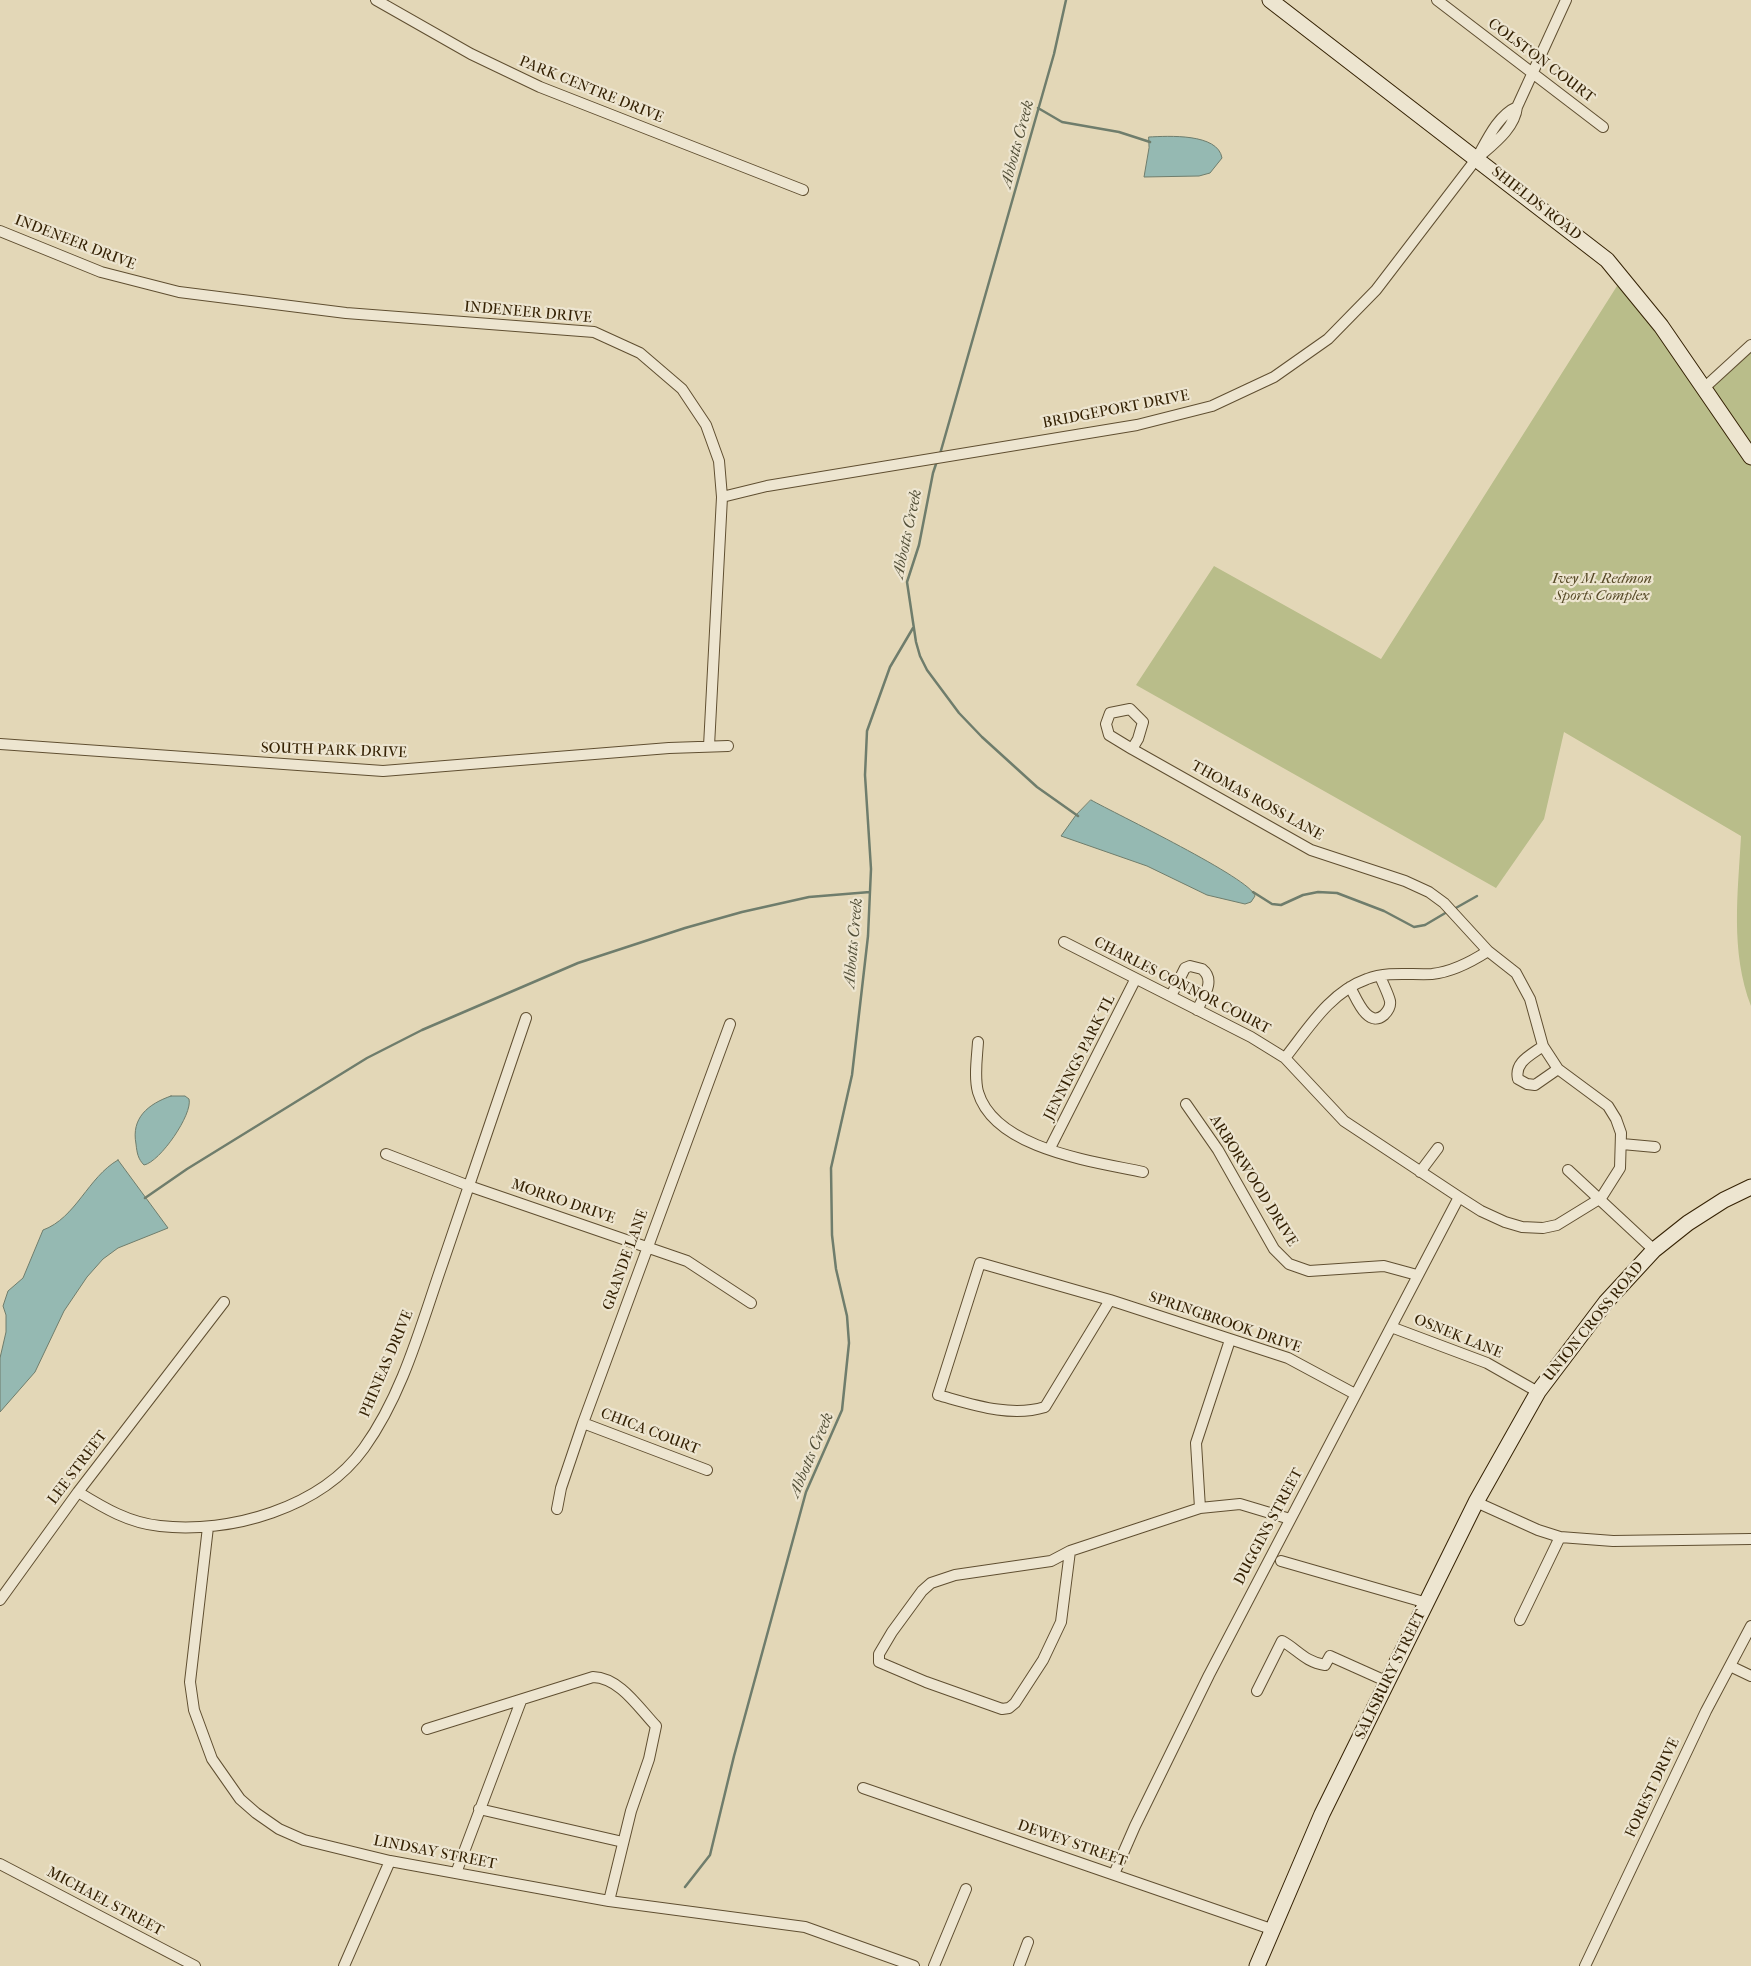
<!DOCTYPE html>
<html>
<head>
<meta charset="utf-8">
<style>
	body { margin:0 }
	canvas { display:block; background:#e3d7b7 }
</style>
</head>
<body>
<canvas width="1751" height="1966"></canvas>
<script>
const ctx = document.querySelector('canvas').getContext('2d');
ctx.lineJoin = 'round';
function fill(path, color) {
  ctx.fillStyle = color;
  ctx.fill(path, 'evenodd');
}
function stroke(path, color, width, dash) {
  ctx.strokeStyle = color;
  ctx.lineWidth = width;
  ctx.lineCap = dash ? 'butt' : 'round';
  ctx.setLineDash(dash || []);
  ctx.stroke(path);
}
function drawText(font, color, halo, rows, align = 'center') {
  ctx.font = font + ' "IM FELL French Canon",serif';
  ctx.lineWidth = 4.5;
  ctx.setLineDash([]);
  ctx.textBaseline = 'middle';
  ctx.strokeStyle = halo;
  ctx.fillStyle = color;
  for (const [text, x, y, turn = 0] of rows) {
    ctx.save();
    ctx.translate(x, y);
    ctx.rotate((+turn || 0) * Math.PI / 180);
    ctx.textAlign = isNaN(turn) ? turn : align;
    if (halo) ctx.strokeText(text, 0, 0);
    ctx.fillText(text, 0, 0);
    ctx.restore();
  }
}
const green = new Path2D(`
	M1625,279L1703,388L1751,345V1006C1730,951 1738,893 1741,836L1564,732L1544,819L1496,888L1136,685L1214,566L1381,659L1617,286Z`);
const water = new Path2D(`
	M1149,137C1168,136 1218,133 1222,158L1210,173L1199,176L1144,177L1149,148Z
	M1091,800C1114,813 1252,879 1255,896L1251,902L1245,904L1207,895L1147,866L1061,836L1076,815Z
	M171,1096H185L189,1099C193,1114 160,1162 144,1165C138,1159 137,1153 136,1144C131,1118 148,1104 171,1096Z
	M118,1160L168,1228L118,1248L103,1259L87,1277L64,1311L35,1372L0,1412V1358L6,1332V1315L3,1306L8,1291L23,1278L43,1230C76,1218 88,1177 118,1160Z`);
const stream = new Path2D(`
	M1038,108L1062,122L1119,132L1150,142
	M940,454L1054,54L1066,0
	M937,461L933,473L919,545L907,582L916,642L920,656L927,670L959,713L982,737L1037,787L1078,816
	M1253,892L1272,904L1281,905L1303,895L1318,892L1337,893L1384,911L1414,927L1425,925L1447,912
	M1454,909L1477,896
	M145,1198L187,1169L367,1058L422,1030L578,963L685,928L742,912L809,897L870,892
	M685,1887L710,1855L734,1756L806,1492L842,1410L849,1343L847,1316L836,1269L832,1235L831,1168L852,1075L868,936L871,869L865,775L867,731L890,667L913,628`);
const street = new Path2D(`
	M376,0L471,54L540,87L803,190
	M1437,0L1603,127
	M1481,155C1496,142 1515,127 1517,107L1566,0
	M0,231L101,272L179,292L346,313L594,332L640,353L682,389L706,425L719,461L722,497L709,746
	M1704,388L1751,345
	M722,497L767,486L1137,425L1212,406L1274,377L1328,339L1376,290L1477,158C1487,140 1498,115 1517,107
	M0,744L383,771L669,748L728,746
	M1064,942L1251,1037L1285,1058L1344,1121L1459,1197L1481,1211L1505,1222L1522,1227L1543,1228L1557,1225L1601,1198L1620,1168L1621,1133L1616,1119L1608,1106L1558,1069L1543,1046L1530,999L1516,973L1488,951L1444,903L1429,892L1405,881L1311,850L1132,749L1109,735L1106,724L1110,713L1130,709L1143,722L1138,739L1132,749
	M1350,987C1356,997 1367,1029 1384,1015C1388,1011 1391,1007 1390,1001C1388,993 1383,984 1380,976
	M1171,996L1185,968L1190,966L1202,969C1216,980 1204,996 1197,1010
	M978,1042C977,1058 974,1077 978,1092C995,1149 1092,1161 1143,1172
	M1543,1046C1531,1055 1514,1062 1518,1079L1527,1084L1535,1085L1558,1069
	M1285,1058C1308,1029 1330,992 1367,979C1388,971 1410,975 1432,974C1452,972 1471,962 1488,951
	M1186,1104L1218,1150L1274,1249L1289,1264L1309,1271L1384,1266L1417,1275
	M1622,1144L1655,1147
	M1050,1148L1135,980
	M386,1154L469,1186L687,1261L751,1303
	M1568,1170L1654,1250
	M1420,1172L1438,1148
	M980,1263L1110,1300L1045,1407C1010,1418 971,1404 938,1395Z
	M1110,1300L1288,1358L1355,1394
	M1391,1327L1487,1363L1538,1392
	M583,1423L707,1470
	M78,1492C104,1508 129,1523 160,1526C230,1534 321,1508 364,1448C403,1394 421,1325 443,1262C471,1181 498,1099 526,1018
	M1476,1502L1538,1530L1560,1537L1613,1541L1751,1539
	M1200,1508L1196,1443L1230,1340
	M557,1509L561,1488L583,1423L730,1024
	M208,1527L190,1682L194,1710L212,1759L240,1799L256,1813L279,1829L304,1840L390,1861L609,1901L805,1927L914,1966
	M1070,1551L1061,1622L1043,1660L1015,1703L1009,1708L1002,1709L926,1682L879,1662V1654L892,1632L922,1591L931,1583L955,1575L1051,1561Z
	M1070,1551L1200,1508L1240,1504L1290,1519
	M1281,1561L1427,1603
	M0,1600L78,1492L224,1302
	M1520,1620L1560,1537
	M1730,1666L1751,1676
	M1257,1691L1282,1641C1297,1649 1305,1662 1325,1665L1330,1656L1388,1682
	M427,1729L593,1677C620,1678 638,1707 656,1726L649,1759L631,1811L609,1901
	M863,1788L1271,1929
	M479,1809L623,1842
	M0,1864L195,1966
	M456,1873L521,1701
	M1114,1874L1135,1826L1209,1675L1459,1197
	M344,1966L390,1861
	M934,1966L966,1889
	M1019,1966L1028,1942
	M1585,1966L1706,1711L1751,1626`);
const secondary = new Path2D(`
	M1270,0L1607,260L1661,326L1751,457
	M1257,1966L1322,1814L1476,1502L1538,1392L1606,1302L1654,1250L1688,1223L1724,1200L1751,1187`);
const streetNames = [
	["COLSTON COURT",1541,61,37],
	["PARK CENTRE DRIVE",591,90,22],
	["SHIELDS ROAD",1536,204,38],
	["INDENEER DRIVE",75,243,21],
	["INDENEER DRIVE",528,313,5],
	["BRIDGEPORT DRIVE",1116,410,-11],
	["SOUTH PARK DRIVE",334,751,2],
	["THOMAS ROSS LANE",1257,801,29],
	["CHARLES CONNOR COURT",1182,986,27],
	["JENNINGS PARK TL",1080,1058,-63],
	["ARBORWOOD DRIVE",1253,1181,58],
	["MORRO DRIVE",563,1202,19],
	["GRANDE LANE",626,1260,-70],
	["UNION CROSS ROAD",1594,1322,-51],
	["SPRINGBROOK DRIVE",1225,1323,19],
	["OSNEK LANE",1458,1337,22],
	["PHINEAS DRIVE",387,1364,-67],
	["CHICA COURT",650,1432,21],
	["LEE STREET",78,1468,-53],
	["DUGGINS STREET",1269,1527,-62],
	["SALISBURY STREET",1391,1675,-64],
	["FOREST DRIVE",1653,1788,-65],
	["DEWEY STREET",1072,1844,19],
	["LINDSAY STREET",435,1853,11],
	["MICHAEL STREET",105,1902,28]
];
const parkNames = [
	["Ivey M. Redmon",1602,579],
	["Sports Complex",1602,596]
];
const waterNames = [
	["Abbotts Creek",1018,144,-75],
	["Abbotts Creek",908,534,-78],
	["Abbotts Creek",854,943,-85],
	["Abbotts Creek",812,1455,-67]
];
fill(green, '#b9bd8a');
fill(water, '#95b9b2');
stroke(water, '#6f7d6c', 1);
stroke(stream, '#6f7d6c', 2.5);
stroke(street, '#604f31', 12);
stroke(secondary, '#352204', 17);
stroke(street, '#ede5d0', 10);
stroke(secondary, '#ede5d0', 15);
drawText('15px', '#352204', '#ede5d0', streetNames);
drawText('italic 15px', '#564926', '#ede5d0', parkNames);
drawText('italic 16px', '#524f38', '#ede5d0', waterNames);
</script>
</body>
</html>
